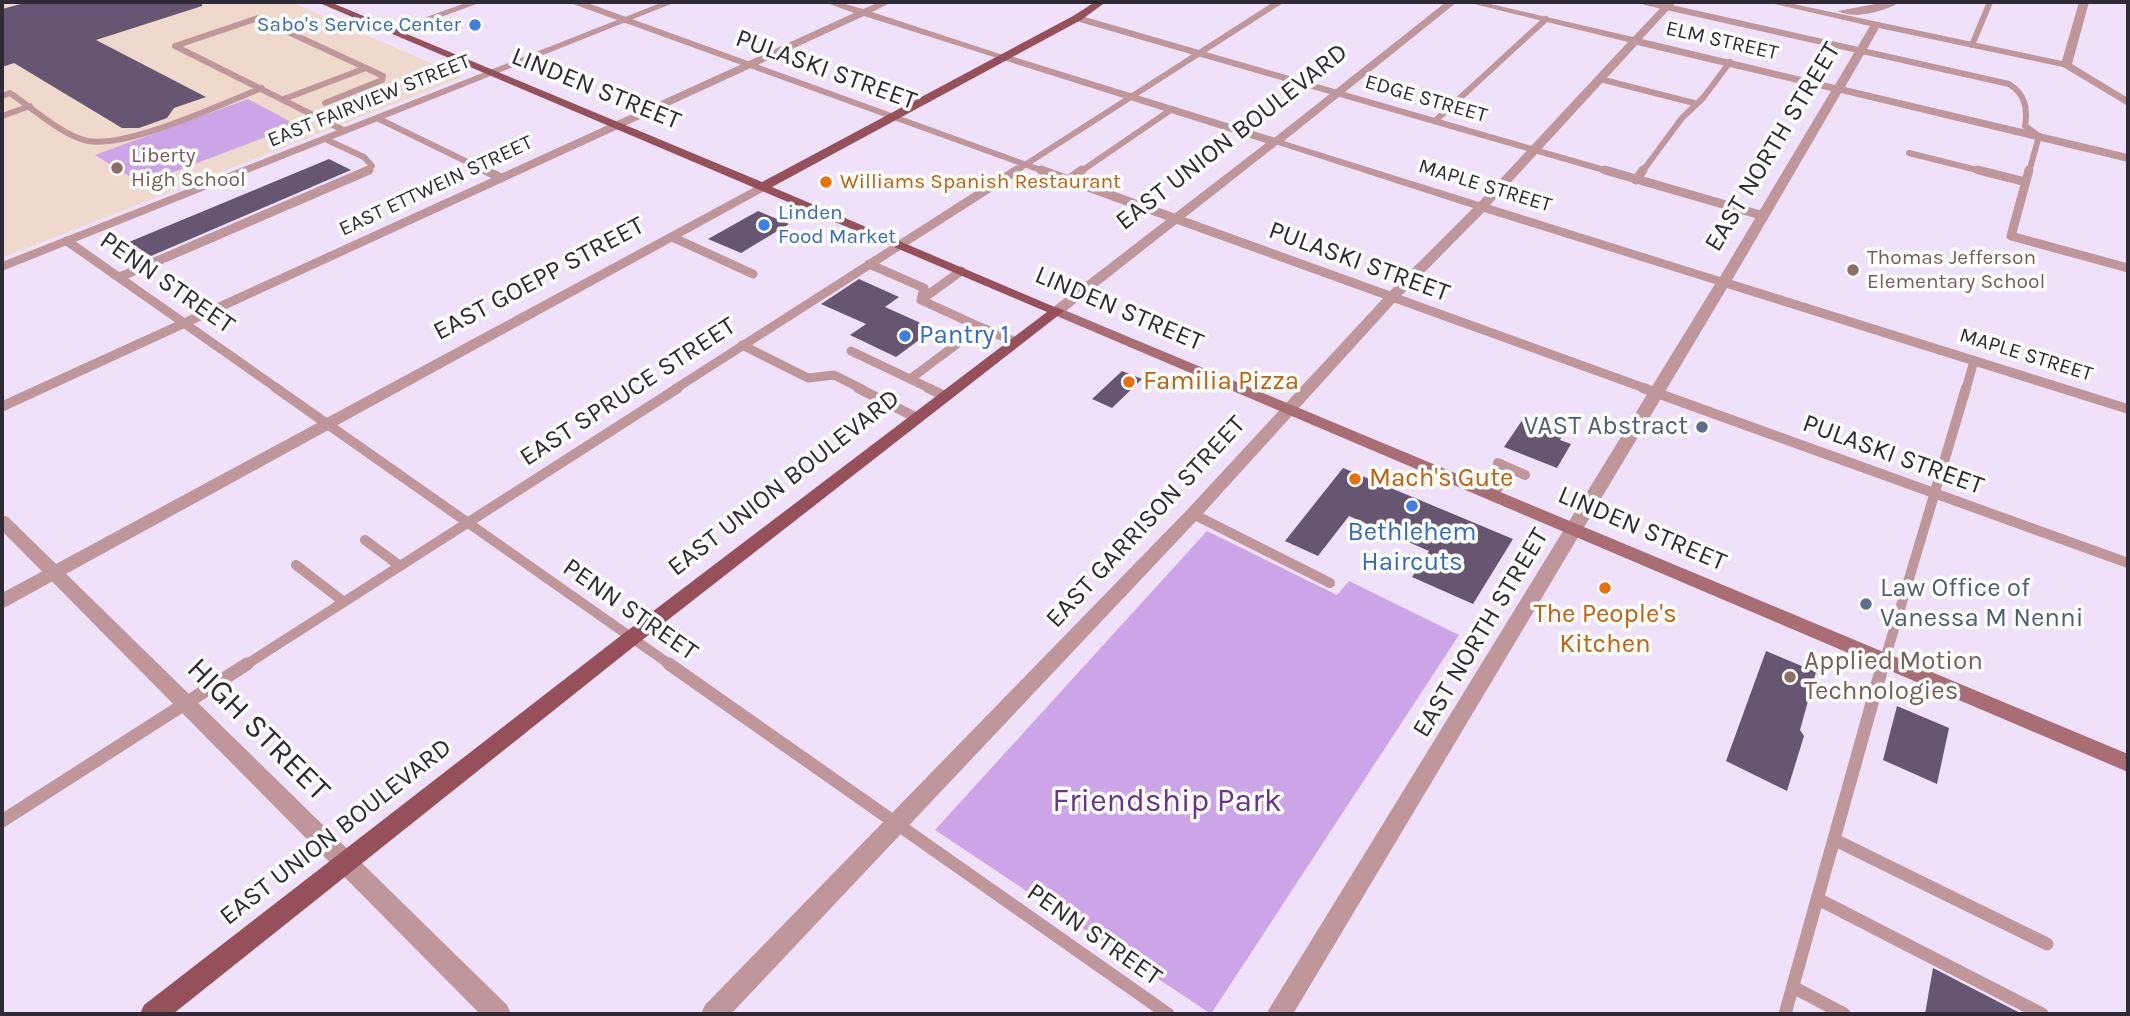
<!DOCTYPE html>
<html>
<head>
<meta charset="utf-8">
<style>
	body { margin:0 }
	#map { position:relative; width:2130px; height:1016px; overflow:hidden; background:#f0e1fb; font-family:Karla,sans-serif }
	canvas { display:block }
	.frame { position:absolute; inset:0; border:4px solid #302a36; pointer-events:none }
</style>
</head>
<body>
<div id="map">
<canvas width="2130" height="1016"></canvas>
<div class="frame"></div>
</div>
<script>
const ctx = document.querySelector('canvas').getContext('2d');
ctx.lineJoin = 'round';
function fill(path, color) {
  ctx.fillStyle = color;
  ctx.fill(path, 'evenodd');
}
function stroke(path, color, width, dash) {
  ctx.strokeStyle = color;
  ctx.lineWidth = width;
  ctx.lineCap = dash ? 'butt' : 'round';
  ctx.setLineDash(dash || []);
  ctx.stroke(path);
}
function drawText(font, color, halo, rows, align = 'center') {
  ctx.font = font + ' Karla,sans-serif';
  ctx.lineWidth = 7;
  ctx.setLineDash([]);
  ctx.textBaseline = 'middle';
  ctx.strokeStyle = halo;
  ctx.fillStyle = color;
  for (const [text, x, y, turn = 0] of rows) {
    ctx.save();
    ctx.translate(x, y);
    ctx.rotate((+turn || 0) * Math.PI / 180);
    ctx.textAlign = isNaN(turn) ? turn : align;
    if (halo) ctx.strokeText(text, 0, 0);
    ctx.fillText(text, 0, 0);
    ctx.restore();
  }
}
const education = new Path2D(`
	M2,2H291L463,77L2,258Z`);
const green = new Path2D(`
	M248,99L297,125L142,184L95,155Z
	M1207,531L1337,595L1349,581L1459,635L1211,1014L935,830Z`);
const building = new Path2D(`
	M28,2H202V6L96,40L206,97L174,108L167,118L139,128H122L14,63L2,67V9Z
	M329,159L351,170L151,256L129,242Z
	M758,211L789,224L741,253L708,239Z
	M859,279L899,297L885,307L934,329L896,357L850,335L866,324L821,304Z
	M1122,371L1142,379L1112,408L1092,399Z
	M1523,419L1563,434L1560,440L1571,444L1557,468L1504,447Z
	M1343,468L1513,539L1473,604L1412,577L1429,551L1349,516L1318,556L1285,541Z
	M1766,651L1816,672L1800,730L1804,736L1787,791L1726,761Z
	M1897,706L1949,728L1937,784L1883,760Z
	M1933,968L2022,1014H1925Z`);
const serviceFar3 = new Path2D(`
	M576,2L1046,172
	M1645,2L2009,84C2025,94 2028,108 2025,126L2039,136L2029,172
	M1077,18L1611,172
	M1972,45L1990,2
	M1600,79L1694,103
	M2,96L10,93C31,107 63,136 88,141C128,148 222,104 262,88
	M284,99L366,68L258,18L175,46L345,131
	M325,103L382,80L383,76L366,68
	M2,116L30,106
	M377,118L488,172
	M1436,120L1546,19
	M325,139L364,157L372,166L366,172
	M1909,153L1985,172
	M1014,172L1279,2
	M1080,172L1172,109
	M1642,172L1682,118L1703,98L1730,62`);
const serviceFar2 = new Path2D(`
	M485,170L501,178
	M1041,170L1647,389
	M1605,170L1764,216
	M1978,170L2026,182
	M2029,170L2011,236L2128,268
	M1068,180L1082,170
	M1636,180L1643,170
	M672,237L753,274
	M67,241L278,389
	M120,277L369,170
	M921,300L961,271
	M980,327L1016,342
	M742,345L808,378L834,375L862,389
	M851,351L910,379L980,327L921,300L924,288L869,264
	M910,379L931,389
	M675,389L1017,170
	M1966,389L1974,361`);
const serviceFar1 = new Path2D(`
	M276,388L672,666
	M858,388L917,418
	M928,388L945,396
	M1643,388L2128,563
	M1498,463L1525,475
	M1493,495L1511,469
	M1193,514L1330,583
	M365,540L400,566
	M296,565L344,602
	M244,666L678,388
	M1883,666L1966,388`);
const service = new Path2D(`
	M669,664L1168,1014
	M2,821L247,664
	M1835,840L2047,944
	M1818,899L2042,1014
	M1793,987L1844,1014
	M1785,1014L1883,664`);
const minor = new Path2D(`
	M468,2H482L397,33L388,31Z
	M663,2H676L2,271V262Z
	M824,2H838L863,9L880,2H892L872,12L1009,57L1000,59L864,16L2,412V401L854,13Z
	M1446,2H1457L1284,141L1479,202L1628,42L1466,2H1482L1633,37L1666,2H1676L1642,39L1835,85L1870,26L1766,2H1784L2062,61L2079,2H2089L2072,64L2128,98V106L2063,67L1879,28L1845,87L2128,154V162L1841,93L1732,280L2128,404V414L1727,288L1293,1014H1266L1715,284L1484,212L1397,300L1199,518L731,1014H701L705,1005L1187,510L1387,294L1473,208L1269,142ZM1637,45L1831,91L1720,277L1490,205Z
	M1886,2H1900C1887,11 1852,20 1838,11Z
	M2,515L8,517L507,1005L511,1014H480L2,531Z`);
const tertiary = new Path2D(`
	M1004,54L1279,139L1281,142L1062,314H1052L1050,311L1052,308L1266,143L1000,59L999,57Z
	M764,182L768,183V189L2,609V593Z`);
const secondary = new Path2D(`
	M1057,307L2128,754V772L1052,314L1050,311L1052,308Z`);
const primary = new Path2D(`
	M317,2H330L762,182L1073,16L1095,2H1106L1081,20L772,187L1064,311L637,644L173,1014H140L144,1005L623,634L1047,312Z`);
const markers = [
	[475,25,7,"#3f7fe0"],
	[117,168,7,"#8d6e63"],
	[826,182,7,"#e8710a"],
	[764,225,7,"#3f7fe0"],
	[1853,270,7,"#8d6e63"],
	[905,336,7,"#3f7fe0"],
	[1129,382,7,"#e8710a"],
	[1702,427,7,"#5c6f8a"],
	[1355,479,7,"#e8710a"],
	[1412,506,7,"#3f7fe0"],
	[1605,588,7,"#e8710a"],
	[1866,604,7,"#5c6f8a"],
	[1790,677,7,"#8d6e63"]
];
const farShopnames = [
	["Sabo's Service Center",461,25],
	["Linden",778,213,"left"],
	["Food Market",778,237,"left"]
];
const farStreetnames = [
	["ELM STREET",1722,41,13],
	["EDGE STREET",1426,99,16],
	["EAST FAIRVIEW STREET",369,101,-22],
	["EAST ETTWEIN STREET",436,186,-25],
	["MAPLE STREET",1485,186,17],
	["MAPLE STREET",2026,355,17]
];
const farEducationnames = [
	["Liberty",131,156],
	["High School",131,180],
	["Thomas Jefferson",1867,258],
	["Elementary School",1867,282]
];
const farFoodnames = [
	["Williams Spanish Restaurant",840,182]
];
const streetNames = [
	["PULASKI STREET",826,70,20],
	["LINDEN STREET",596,89,22],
	["EAST UNION BOULEVARD",1232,137,-38],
	["EAST NORTH STREET",1773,147,-59],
	["PULASKI STREET",1359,262,20],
	["EAST GOEPP STREET",539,279,-28],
	["PENN STREET",167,283,35],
	["LINDEN STREET",1119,309,23],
	["EAST SPRUCE STREET",628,392,-33],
	["PULASKI STREET",1893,455,20],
	["EAST UNION BOULEVARD",784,483,-38],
	["EAST GARRISON STREET",1146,522,-47],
	["LINDEN STREET",1642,529,23],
	["PENN STREET",630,610,35],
	["EAST NORTH STREET",1481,633,-59],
	["EAST UNION BOULEVARD",336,832,-38],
	["PENN STREET",1094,935,35]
];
const shopNames = [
	["Pantry 1",919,336],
	["Bethlehem",1412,533,"center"],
	["Haircuts",1412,563,"center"]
];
const foodNames = [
	["Familia Pizza",1143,382],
	["Mach's Gute",1369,479],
	["The People's",1605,615,"center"],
	["Kitchen",1605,645,"center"]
];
const serviceNames = [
	["VAST Abstract",1688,427],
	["Law Office of",1880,589,"left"],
	["Vanessa M Nenni",1880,619,"left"]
];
const educationNames = [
	["Applied Motion",1804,662],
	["Technologies",1804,692]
];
const nearStreetnames = [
	["HIGH STREET",258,730,45]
];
const nearParknames = [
	["Friendship Park",1167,802]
];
fill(education, '#efd9cc');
fill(green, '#cca5e8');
fill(building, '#665671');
stroke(serviceFar3, '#bf9699', 6);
stroke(serviceFar2, '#bf9699', 9);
stroke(serviceFar1, '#bf9699', 10);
stroke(service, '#bf9699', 13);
fill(minor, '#bf9699');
fill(tertiary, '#bf9699');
fill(secondary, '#a86e73');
fill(primary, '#965059');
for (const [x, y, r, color] of markers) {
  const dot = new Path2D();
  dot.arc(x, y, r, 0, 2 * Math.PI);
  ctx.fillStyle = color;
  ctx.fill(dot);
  stroke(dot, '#fff', 2.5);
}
drawText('21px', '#366cbe', '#fff', farShopnames, 'right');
drawText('21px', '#302a36', '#fff', farStreetnames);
drawText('21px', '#785e54', '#fff', farEducationnames, 'left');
drawText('21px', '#c56008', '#fff', farFoodnames, 'left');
drawText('26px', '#302a36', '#fff', streetNames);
drawText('26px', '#366cbe', '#fff', shopNames, 'left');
drawText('26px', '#c56008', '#fff', foodNames, 'left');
drawText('26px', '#4e5e75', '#fff', serviceNames, 'right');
drawText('26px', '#785e54', '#fff', educationNames, 'left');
drawText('32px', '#302a36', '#fff', nearStreetnames);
drawText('32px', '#693489', '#fff', nearParknames);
</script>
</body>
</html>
